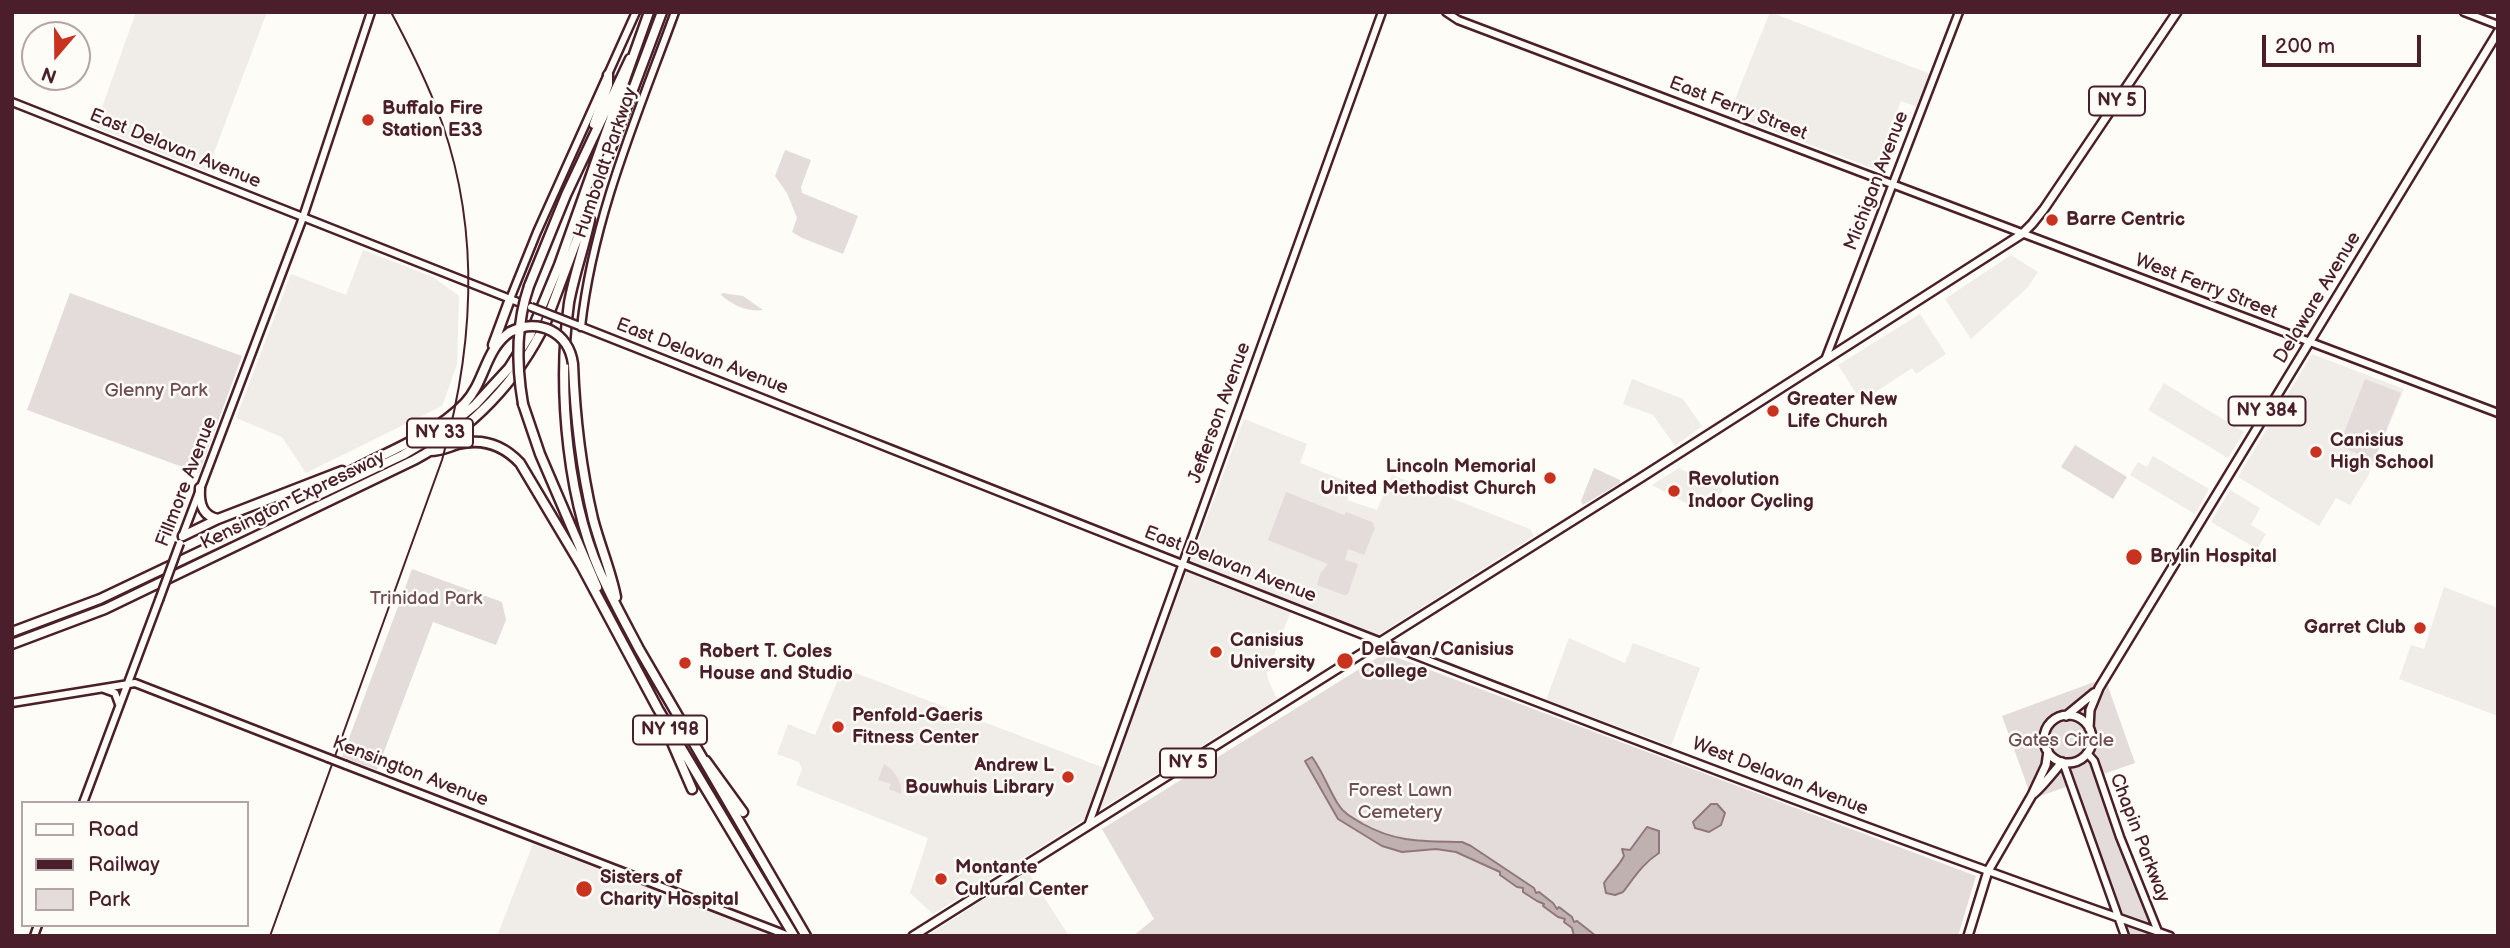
<!DOCTYPE html>
<html>
<head>
<meta charset="utf-8">
<style>
	body { margin:0 }
	#map { position:relative; width:2510px; height:948px; overflow:hidden; background:#fdfcf7; font-family:"Balsamiq Sans",sans-serif }
	canvas { display:block }
	.frame { position:absolute; inset:0; border:14px solid #4a1f2b; pointer-events:none }
	.legend { position:absolute; left:21px; top:801px; width:228px; height:126px; box-sizing:border-box; background:#fdfcf7; border:2px solid #b5a4a5; margin:0; padding:9px 12px; list-style:none; font-size:21px; color:#4a1f2b }
	.legend li { display:flex; align-items:center; gap:14px; height:35px }
	.legend b { width:35px; border:2px solid #b5a4a5 }
	.north { position:absolute; left:21px; top:21px; width:70px; height:70px; box-sizing:border-box; background:#fdfcf7; border:2px solid #b5a4a5; border-radius:50%; rotate:200deg; font-size:19px; font-weight:700; line-height:28px; text-align:center; color:#4a1f2b }
	.north::after { content:''; display:block; margin:auto; width:24px; height:32px; background:#c8321e; clip-path:polygon(50% 0,100% 100%,50% 72%,0 100%) }
	.scale { position:absolute; left:2262px; top:35px; width:159px; height:32px; box-sizing:border-box; border:4px solid #4a1f2b; border-top:0; padding-left:9px; font-size:21px; line-height:24px; white-space:nowrap; color:#4a1f2b; -webkit-text-stroke:5px #fdfcf7; paint-order:stroke }
</style>
</head>
<body>
<div id="map">
<canvas width="2510" height="948"></canvas>
<div class="frame"></div>
<ul class="legend">
<li><b style="height:9px;background:#fdfcf7"></b>Road</li>
<li><b style="height:9px;background:#4a1f2b"></b>Railway</li>
<li><b style="height:19px;background:#e3dcda"></b>Park</li>
</ul>
<div class="north">N</div>
<div class="scale">200 m</div>
</div>
<script>
const ctx = document.querySelector('canvas').getContext('2d');
ctx.lineJoin = 'round';
function fill(path, color) {
  ctx.fillStyle = color;
  ctx.fill(path, 'evenodd');
}
function stroke(path, color, width, dash) {
  ctx.strokeStyle = color;
  ctx.lineWidth = width;
  ctx.lineCap = dash ? 'butt' : 'round';
  ctx.setLineDash(dash || []);
  ctx.stroke(path);
}
function drawText(font, color, halo, rows, align = 'center') {
  ctx.font = font + ' "Balsamiq Sans",sans-serif';
  ctx.lineWidth = 5;
  ctx.setLineDash([]);
  ctx.textBaseline = 'middle';
  ctx.strokeStyle = halo;
  ctx.fillStyle = color;
  for (const [text, x, y, turn = 0] of rows) {
    ctx.save();
    ctx.translate(x, y);
    ctx.rotate((+turn || 0) * Math.PI / 180);
    ctx.textAlign = isNaN(turn) ? turn : align;
    if (halo) ctx.strokeText(text, 0, 0);
    ctx.fillText(text, 0, 0);
    ctx.restore();
  }
}
const built = new Path2D(`
	M136,12H267L207,171L95,127Z
	M1770,12L1930,74L1917,107L1901,101L1875,169L1729,114Z
	M363,250L433,277L459,296L457,365L442,406L306,473L282,437L236,418L291,274L346,295Z
	M2011,255L2038,272L2028,287L1971,339L1945,299Z
	M1920,314L1946,354L1916,374L1912,368L1868,397L1856,393L1838,365Z
	M2312,354L2404,389L2368,476L2350,505L2336,498L2319,526L2238,477Z
	M1632,379L1683,399L1702,426L1675,446L1653,415L1623,404Z
	M2164,383L2244,432L2228,458L2148,410Z
	M1244,419L1307,444L1300,463L1353,484L1347,500L1377,510L1392,475L1530,529L1534,536L1378,635L1294,603L1267,673L1268,679L1277,699L933,914L910,893L928,838L796,785L802,769L799,762L777,754L788,724L815,735L843,668L1112,771Z
	M2153,456L2209,489L2195,514L2130,475L2138,462L2147,467Z
	M1679,468L1723,489L1716,502L1705,498L1699,510L1652,485Z
	M2230,490L2260,508L2251,525L2266,534L2257,549L2211,522Z
	M2444,587L2498,608V716L2399,679L2411,645L2424,649Z
	M1569,638L1625,663L1633,643L1700,668L1671,746L1546,700Z
	M533,844L774,935V936H497Z
	M1028,872L1069,936H927L994,893Z`);
const green = new Path2D(`
	M785,150L811,160L801,187L802,193L858,216L843,254L802,238L792,232L797,218L787,193L775,176Z
	M70,293L242,356L199,473L27,410Z
	M722,293L743,296L763,310C747,312 734,306 721,295Z
	M2365,379L2401,393L2374,460L2339,446Z
	M2075,445L2127,477L2113,499L2061,467Z
	M1594,468L1620,480V483L1583,505L1581,501Z
	M1286,492L1344,515L1346,512L1372,522L1375,528L1364,555L1348,549L1345,560L1358,564L1348,594L1344,595L1317,585L1320,574L1328,564L1268,540Z
	M412,569L502,602L506,620L496,645L433,622L377,770L342,757Z
	M1385,653L1976,876L1958,936H1133L1154,919L1102,829Z
	M2105,678L2135,763L2095,777L2155,936H2129L2074,784L2032,799L2002,716Z
	M884,764C895,771 902,781 901,794L889,789L891,784L878,780Z`);
const water = new Path2D(`
	M1312,757C1323,772 1328,788 1338,804C1344,814 1353,818 1363,824C1397,843 1424,841 1462,842L1471,846L1534,888L1536,893L1539,892L1553,903L1557,909L1559,907L1572,917L1574,922L1577,921L1596,936H1574L1572,928L1564,922L1565,919L1558,917L1543,906L1544,904L1537,901L1523,892V888L1517,887L1500,875V872L1456,852L1436,849L1402,852L1382,846L1338,819L1305,761Z
	M1711,804H1717L1725,813L1721,825L1709,832L1695,828L1693,822Z
	M1647,827L1659,831V853C1643,863 1634,878 1623,892L1615,895L1606,893L1604,883C1611,872 1617,869 1624,856L1622,849L1630,850Z`);
const secondary = new Path2D(`
	M1446,12L1458,20L2498,413
	M2464,12L2498,25
	M12,102L528,306
	M510,299L537,232L636,12
	M577,325C1106,533 1634,748 2170,936
	M581,327C593,217 637,116 675,12
	M1825,360L1959,12
	M182,537L301,223L371,12
	M104,689L115,693L119,704
	M12,703L135,683L328,758
	M2087,753L2094,761L2120,837L2159,934
	M2063,762L2125,936
	M346,765L789,936
	M83,803L159,600
	M1088,826L1382,12
	M34,936L38,925`);
const primary = new Path2D(`
	M2044 739a24 24 0 1 1 48 0a24 24 0 1 1-48 0Z
	M2066,716L2094,693
	M2089,728L2090,710L2099,688L2498,32
	M2032,795C2037,793 2057,768 2062,762
	M913,936L1642,477L2022,234L2032,224L2044,209L2177,12
	M1968,936L1988,871L2032,795L2046,765L2048,751`);
const highway = new Path2D(`
	M594,124L608,85V75
	M590,220C584,248 574,275 569,303C557,390 567,508 607,587C617,608 628,628 639,649L806,936
	M529,286L566,195L630,59
	M493,345L510,299
	M573,364C575,417 581,468 593,519C600,546 611,571 616,597
	M523,404L540,454L597,587
	M430,451C441,451 448,447 458,444C482,438 503,445 520,463L582,567L658,709L794,936
	M200,488C199,503 202,516 218,519
	M269,514C302,497 335,479 369,462C402,446 439,430 465,403C485,382 485,349 510,332
	M183,536L218,519L342,471
	M12,632L100,599L403,455L445,430L475,405L509,368L530,335L559,265L649,12
	M12,644L105,609L414,460C472,429 518,381 546,322L662,12
	M670,738L692,789
	M706,761L743,812`);
const rail = new Path2D(`
	M270,936L442,460C475,343 481,219 435,104C422,72 407,42 391,12`);
const secondaryBridge = new Path2D(`
	M531,307L577,325
	M159,600L180,543
	M328,758L346,765`);
const highwayBridge = new Path2D(`
	M510,332C538,317 569,332 573,364
	M523,404C516,364 516,324 529,286`);
const markers = [
	[368,120,7,"#c8321e"],
	[2052,220,7,"#c8321e"],
	[1773,411,7,"#c8321e"],
	[2316,452,7,"#c8321e"],
	[1550,478,7,"#c8321e"],
	[1674,491,7,"#c8321e"],
	[2134,557,9,"#c8321e"],
	[2420,628,7,"#c8321e"],
	[1216,652,7,"#c8321e"],
	[1345,661,9,"#c8321e"],
	[685,663,7,"#c8321e"],
	[838,727,7,"#c8321e"],
	[1068,777,7,"#c8321e"],
	[941,879,7,"#c8321e"],
	[584,889,9,"#c8321e"]
];
const shields = [
	[2117,101,56],
	[2267,411,77],
	[440,433,66],
	[670,730,74],
	[1188,763,56]
];
const shieldNames = [
	["NY 5",2117,101],
	["NY 384",2267,411],
	["NY 33",440,433],
	["NY 198",670,730],
	["NY 5",1188,763]
];
const poiNames = [
	["Buffalo Fire",382,109],
	["Station E33",382,131],
	["Barre Centric",2066,220],
	["Greater New",1787,400],
	["Life Church",1787,422],
	["Canisius",2330,441],
	["High School",2330,463],
	["Lincoln Memorial",1536,467,"right"],
	["United Methodist Church",1536,489,"right"],
	["Revolution",1688,480],
	["Indoor Cycling",1688,502],
	["Brylin Hospital",2150,557],
	["Garret Club",2406,628,"right"],
	["Canisius",1230,641],
	["University",1230,663],
	["Delavan/Canisius",1361,650],
	["College",1361,672],
	["Robert T. Coles",699,652],
	["House and Studio",699,674],
	["Penfold-Gaeris",852,716],
	["Fitness Center",852,738],
	["Andrew L",1054,766,"right"],
	["Bouwhuis Library",1054,788,"right"],
	["Montante",955,868],
	["Cultural Center",955,890],
	["Sisters of",600,878],
	["Charity Hospital",600,900]
];
const streetNames = [
	["East Ferry Street",1738,109,21],
	["East Delavan Avenue",175,149,22],
	["Humboldt Parkway",606,163,-71],
	["Michigan Avenue",1877,181,-69],
	["West Ferry Street",2206,287,21],
	["Delaware Avenue",2318,298,-59],
	["East Delavan Avenue",702,357,21],
	["Jefferson Avenue",1220,413,-70],
	["Fillmore Avenue",187,482,-69],
	["Kensington Expressway",293,501,-26],
	["East Delavan Avenue",1230,565,21],
	["Kensington Avenue",410,772,21],
	["West Delavan Avenue",1780,777,21],
	["Chapin Parkway",2139,838,69]
];
const parkNames = [
	["Glenny Park",156,391],
	["Trinidad Park",426,599],
	["Gates Circle",2061,741],
	["Forest Lawn",1400,791],
	["Cemetery",1400,813]
];
fill(built, '#f0ece8');
fill(green, '#e3dcda');
fill(water, '#c0b1b1');
stroke(water, '#91777b', 2);
stroke(secondary, '#4a1f2b', 11);
stroke(primary, '#4a1f2b', 12);
stroke(highway, '#4a1f2b', 13);
stroke(secondary, '#fdfcf7', 6);
stroke(primary, '#fdfcf7', 7);
stroke(highway, '#fdfcf7', 8);
stroke(rail, '#4a1f2b', 2);
stroke(secondaryBridge, '#4a1f2b', 11, []);
stroke(highwayBridge, '#4a1f2b', 13, []);
stroke(secondaryBridge, '#fdfcf7', 6);
stroke(highwayBridge, '#fdfcf7', 8);
for (const [x, y, r, color] of markers) {
  const dot = new Path2D();
  dot.arc(x, y, r, 0, 2 * Math.PI);
  ctx.fillStyle = color;
  ctx.fill(dot);
  stroke(dot, '#fdfcf7', 2.5);
}
for (const [x, y, w] of shields) {
  const box = new Path2D();
  box.roundRect(x - w / 2, y - 14.5, w, 29, 5);
  ctx.fillStyle = '#fdfcf7';
  ctx.fill(box);
  stroke(box, '#4a1f2b', 2);
}
drawText('bold 18px', '#4a1f2b', null, shieldNames);
drawText('bold 19px', '#4a1f2b', '#fdfcf7', poiNames, 'left');
drawText('19px', '#4a1f2b', '#fdfcf7', streetNames);
drawText('19px', '#704e57', '#fdfcf7', parkNames);
</script>
</body>
</html>
